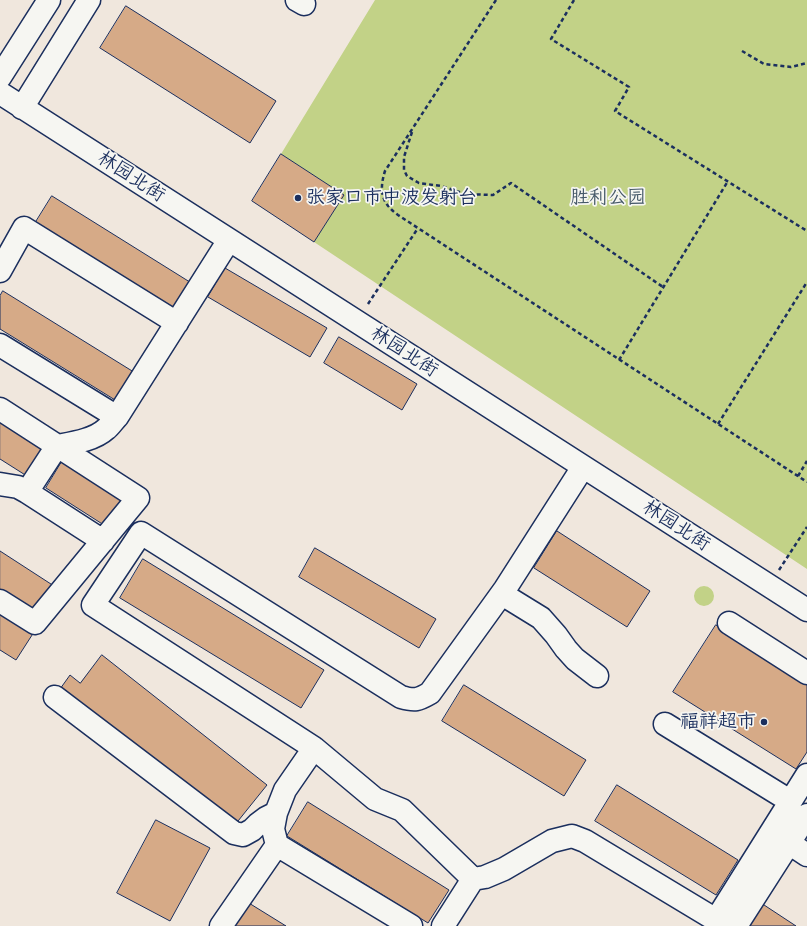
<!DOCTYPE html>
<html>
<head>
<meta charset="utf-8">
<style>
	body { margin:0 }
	canvas { display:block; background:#f0e7dd }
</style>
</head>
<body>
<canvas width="807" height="926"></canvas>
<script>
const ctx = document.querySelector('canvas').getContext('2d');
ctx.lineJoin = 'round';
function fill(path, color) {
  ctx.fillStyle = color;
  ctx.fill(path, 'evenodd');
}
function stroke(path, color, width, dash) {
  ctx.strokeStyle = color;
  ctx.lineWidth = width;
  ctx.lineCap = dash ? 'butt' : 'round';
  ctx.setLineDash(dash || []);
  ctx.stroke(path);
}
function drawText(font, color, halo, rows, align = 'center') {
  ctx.font = font + ' Caveat,"LXGW WenKai TC",sans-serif';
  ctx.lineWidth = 3.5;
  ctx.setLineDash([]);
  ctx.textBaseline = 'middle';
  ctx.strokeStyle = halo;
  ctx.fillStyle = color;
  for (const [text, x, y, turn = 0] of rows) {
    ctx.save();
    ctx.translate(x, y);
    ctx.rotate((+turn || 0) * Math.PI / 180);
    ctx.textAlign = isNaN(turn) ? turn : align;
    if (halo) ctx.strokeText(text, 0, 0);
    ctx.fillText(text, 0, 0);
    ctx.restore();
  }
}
const green = new Path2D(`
	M375,0H807V569L314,242L344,195L281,154Z
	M694 596a10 10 0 1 1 20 0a10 10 0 1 1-20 0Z`);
const building = new Path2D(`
	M126,6L276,101L250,143L100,48Z
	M281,154L344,195L314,242L252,201Z
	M52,196L193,284L176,312L34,225Z
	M225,268L327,328L310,357L208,297Z
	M3,291L137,374L120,403L0,329V296Z
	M339,337L417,384L402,410L324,363Z
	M0,420L47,450L30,478L0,459Z
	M63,460L125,500L107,527L46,488Z
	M557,531L650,591L627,627L534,568Z
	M315,548L436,619L419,648L299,577Z
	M0,551L54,586L37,614L0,590Z
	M143,559L324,670L301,708L120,598Z
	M0,610L34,632L16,660L0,650Z
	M716,625L807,682V752L796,769L673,692Z
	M102,655L267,785L234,826L60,689L70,675L80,683Z
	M464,685L586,760L564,796L442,721Z
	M617,785L738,860L716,895L595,821Z
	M308,802L449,890L428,923L287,836Z
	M156,820L210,848L170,921L117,893Z
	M244,900L286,926H228Z
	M758,901L796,926H742Z`);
const path = new Path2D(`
	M496,0L385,171C379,190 381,203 398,215L807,482
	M574,0L551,39L629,87L615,111L807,231
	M742,51L764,64L791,67L807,63
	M412,132L404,157V170L407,176L419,183L441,186L466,194L493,195L511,183L663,287
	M368,304L418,228
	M619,360L728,181
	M718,424L807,282
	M798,476L807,461
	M779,570L807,527`);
const minor = new Path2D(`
	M297,0L304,4
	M0,77L49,0
	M0,93L807,610
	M22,108L89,0
	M0,271L24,228L177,323
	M0,345L117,417
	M0,409L138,498L35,623L0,601
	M583,467L505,589L430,693C418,700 415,701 401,697L141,533L93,605L314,748L375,799L402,810L473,879L485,877L504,869L552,841L572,836L585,841L716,920L807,775
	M0,484L18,487L27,492L57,446C73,443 94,440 106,429C110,426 113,421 117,417L229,240
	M27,492L103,541
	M502,594L541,618L556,635L566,649L575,659L597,676
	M729,623L807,673
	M55,697L234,833L243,835L252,830L258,824L266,818L276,813
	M665,724L790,801
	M314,748L285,790L276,813L273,829L277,845L411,926
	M789,843L807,855
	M221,926L277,845
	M443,926L473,879
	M736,926L807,815`);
const markers = [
	[298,198,4,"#1b2f5e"],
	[764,722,4,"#1b2f5e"]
];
const streetNames = [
	["林园北街",131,177,33],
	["林园北街",404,352,33],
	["林园北街",676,526,33]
];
const poiNames = [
	["张家口市中波发射台",306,198],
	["福祥超市",756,722,"right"]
];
const parkNames = [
	["胜利公园",608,198]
];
fill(green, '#c2d287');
fill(building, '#d6aa87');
stroke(building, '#1b2f5e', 1);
stroke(minor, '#1b2f5e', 25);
stroke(path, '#1b2f5e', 2.5, [4, 3]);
stroke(minor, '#f6f6f2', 22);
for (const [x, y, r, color] of markers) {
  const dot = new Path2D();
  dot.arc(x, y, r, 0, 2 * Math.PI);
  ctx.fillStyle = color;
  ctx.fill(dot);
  stroke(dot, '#f6f6f2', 1.5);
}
drawText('19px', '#1b2f5e', '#f6f6f2', streetNames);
drawText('19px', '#1b2f5e', '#f6f6f2', poiNames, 'left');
drawText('19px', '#455868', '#f6f6f2', parkNames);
</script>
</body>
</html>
